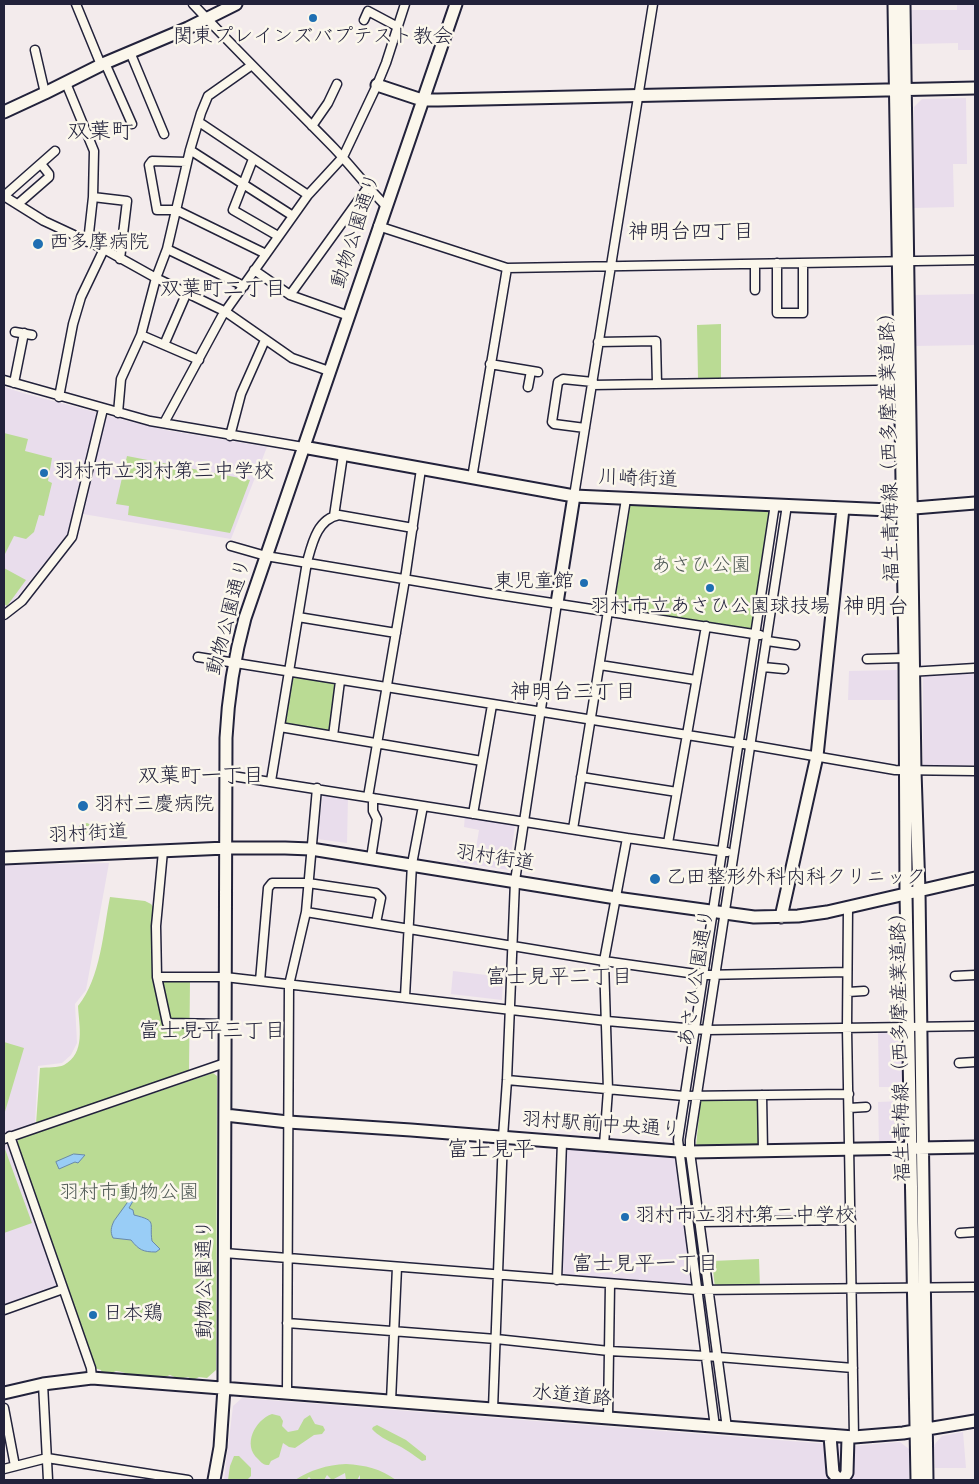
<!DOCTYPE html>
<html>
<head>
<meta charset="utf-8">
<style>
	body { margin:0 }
	#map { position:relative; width:979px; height:1484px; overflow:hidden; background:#f3ebec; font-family:Mynerve,sans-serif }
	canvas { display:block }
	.frame { position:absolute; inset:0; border:5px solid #22223b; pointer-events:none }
</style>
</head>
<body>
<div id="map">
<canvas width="979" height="1484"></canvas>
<div class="frame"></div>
</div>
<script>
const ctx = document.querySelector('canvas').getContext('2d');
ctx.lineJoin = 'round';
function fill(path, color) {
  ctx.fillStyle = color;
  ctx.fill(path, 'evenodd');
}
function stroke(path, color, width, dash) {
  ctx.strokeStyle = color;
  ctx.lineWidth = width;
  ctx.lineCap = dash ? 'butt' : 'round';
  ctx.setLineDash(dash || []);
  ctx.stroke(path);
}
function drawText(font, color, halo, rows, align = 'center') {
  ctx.font = font + ' Mynerve,"Klee One",sans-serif';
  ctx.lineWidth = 5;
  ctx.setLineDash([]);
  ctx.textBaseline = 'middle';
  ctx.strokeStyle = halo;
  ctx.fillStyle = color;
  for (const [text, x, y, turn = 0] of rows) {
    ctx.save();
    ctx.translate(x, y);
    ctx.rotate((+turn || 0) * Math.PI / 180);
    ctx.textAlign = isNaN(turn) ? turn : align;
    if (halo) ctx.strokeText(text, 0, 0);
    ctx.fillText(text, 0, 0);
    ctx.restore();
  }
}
const built = new Path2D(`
	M957,4H975V50H958V43L912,44L911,10H957Z
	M966,98L967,164H953L954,207L914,208V107L922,99Z
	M975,294V345L914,346L913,295Z
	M4,387L26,394L99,413L69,532L8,608L4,606Z
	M104,415L165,430L267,447L231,539L83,514Z
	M897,670V700H848L849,671Z
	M975,672V765L923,767V676Z
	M323,793L348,797L347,843L317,839Z
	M465,815L515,825L509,870L457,862L459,853L475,855L479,830L464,827Z
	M109,863L86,990L75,1004L77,1043L71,1055L62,1063L38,1066L35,1125L4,1134V865Z
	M453,971L503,977L502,1000L451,994Z
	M878,1032H903L902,1087H879Z
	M903,1101L905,1139L902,1142L879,1143L878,1102Z
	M4,1144L8,1146L58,1286L4,1304Z
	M566,1148L679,1156L696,1286L562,1278Z
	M242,1398L854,1446L900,1442L909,1449V1480H224L233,1406Z
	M963,1432L966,1468H935L934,1445L942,1436Z`);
const green = new Path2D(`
	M721,324V378H698L697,325Z
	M4,433L28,439L25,451L52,458L48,481L52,483L44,516L39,515L34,532L26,539L14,536L4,556Z
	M127,456L250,480L230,533L128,515L129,506L116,504Z
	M630,505L772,510L756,632L613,612Z
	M4,568L26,580L7,606L4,604Z
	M293,677L339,684L332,735L285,727Z
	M87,823L94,826L95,829L91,834L83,835L77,832L80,825Z
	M110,897L145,901L151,904L154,908V981H190L189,1071L36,1124L40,1068C47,1067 58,1068 64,1065C86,1053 79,1026 78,1006C101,977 103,932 110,897Z
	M4,1042L24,1048L4,1115Z
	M213,1073L217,1076L216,1370L207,1378L199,1377L193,1380L188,1377L179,1379L170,1375L163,1378L156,1377C143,1384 129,1372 116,1371L109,1374H102L101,1370L94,1368L16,1144L19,1139Z
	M701,1096L761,1098V1146H696Z
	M5,1149L32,1223L4,1233V1150Z
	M759,1259L760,1288H715L712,1261Z
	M272,1414L280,1416L283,1421L282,1426L288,1432L298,1430L304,1419L310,1415L315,1424L323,1426L325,1430L322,1434L314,1435L295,1448L289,1447L283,1443L279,1457L271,1461L269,1465C263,1465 262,1463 258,1459C242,1445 255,1420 272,1414Z
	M377,1425L406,1440L426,1456V1460L422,1461C415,1456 403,1447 395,1444C388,1441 377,1435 372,1429L373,1427Z
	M234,1456H239L251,1468V1476L247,1480H228L230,1466Z
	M346,1464C365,1465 381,1469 396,1480H360V1475L357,1480H346L345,1473L332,1480L327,1475L324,1480H312L309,1477L306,1480H295C310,1470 327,1465 346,1464Z`);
const water = new Path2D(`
	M74,1154L85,1155L78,1163L75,1162L59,1169L56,1162Z
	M139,1187L140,1189L129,1208L133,1210L134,1215C158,1221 149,1222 152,1241L160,1249L156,1252C143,1252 139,1250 131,1240L113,1238C110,1232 111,1227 114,1221Z`);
const street = new Path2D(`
	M76,4L101,65
	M193,4C239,53 287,100 334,148C352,167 367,187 385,205
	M364,20L368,11L398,27
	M35,50L45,93
	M130,52L164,134
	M105,63L132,124
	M66,83L94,151L93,197L88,242
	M199,122L308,195
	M312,126L328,103L337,84
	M190,150L293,216
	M253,159L233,210L278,236
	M187,162L152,161L149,165L157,210H176L266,254
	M4,196L44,221L104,249L156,278L226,312L292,358L329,371
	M4,196L55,151
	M93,197L127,201L120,259
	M18,204L49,177V174L41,164
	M378,226L507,268L975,260
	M167,249L244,286
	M777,263V313H803V263
	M254,270L290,295L349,316
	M755,290V264
	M290,295L368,187
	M15,332L32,335
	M141,335L199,360
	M598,342L656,341L657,384
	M164,345L187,292
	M490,364L538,372
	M4,380L150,421L303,447
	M14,383L24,333
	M592,385L905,380
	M528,387L531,371
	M59,397L73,324L81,297L104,249
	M118,413L121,379L141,335L156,278L167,249L190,150L201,113L208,96L252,65
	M164,423L222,316L308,195L343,157L377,85L386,63L405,4
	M585,428L554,424L552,422L558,382L563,379L593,382
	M230,436L241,394L265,340
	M472,478L507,268
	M574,496L653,4
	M334,516L343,455
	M231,546L266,556L487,593L760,635
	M4,615L22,601L72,537L103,409
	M298,617L396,633
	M767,641L795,645
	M198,657L750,745L895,770L975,771
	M867,659L905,658
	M600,665L696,680
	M763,667L784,669
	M909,672L975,668
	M280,727L482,761
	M333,736L340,681
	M226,775L627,838L727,852
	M581,777L677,792
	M271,781L307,562C312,544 317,519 339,515L413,528
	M368,797L405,579L421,469
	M473,814L492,705
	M573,829L626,499
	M668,843L706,626
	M163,851L156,926L157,977L167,1023L225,1024
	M371,858L377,819L373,811V798
	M848,908L847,1028L854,1437
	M306,912L604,961L703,975L847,972
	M955,976L975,975
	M157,977H225L607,1021L707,1030L975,1026
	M260,981L268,888L272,883H308L376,893L381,898L376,923
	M848,992L864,991
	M405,997L412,864L423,806
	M959,1063L975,1062
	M507,1080L684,1096L849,1094
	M762,1095L763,1151
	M849,1108L866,1107
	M10,1136L91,1368L92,1378
	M4,1139L225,1063
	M604,1145L608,1090L604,961L627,838
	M700,1222L851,1220
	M960,1233L975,1232
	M224,1253L697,1290L975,1287
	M557,1280L562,1142
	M4,1310L63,1289
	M287,1323L496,1339L609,1351L706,1356L853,1368
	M43,1384L48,1480
	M287,1392L289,985L306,912L317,788
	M391,1401L397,1267
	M4,1408L15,1466
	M493,1409L503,1137L507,1080L515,881L557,603
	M608,1418L610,1284
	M715,1427L678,1140L775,504
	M727,1428L690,1152V1140L787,505
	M4,1469L47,1458L188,1480`);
const secondary = new Path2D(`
	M894,4L905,658L906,894L917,1480
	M904,4L915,771L919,891L927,1480
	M377,85L422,100H438L975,88
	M4,112L45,93L105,63L188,28L236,4
	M303,447L574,496L890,510L975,503
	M557,603L574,496
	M4,858L226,848H285L311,849L616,898L754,917L798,916L827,912L975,878
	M781,917L817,756L843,508
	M225,1115L288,1122L411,1130L690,1152L975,1147
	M4,1393L43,1384L92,1378L854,1437L903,1433L975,1421
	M830,1436L833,1473L839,1480
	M214,1480L220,1447L224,1388L226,738C228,697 234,658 245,618L456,4
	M842,1480L847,1473L848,1437`);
const markers = [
	[313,18,5,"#1f6fb2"],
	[38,244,6,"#1f6fb2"],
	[44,473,5,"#1f6fb2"],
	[584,583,5,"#1f6fb2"],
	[710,588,5,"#1f6fb2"],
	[83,806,6,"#1f6fb2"],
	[655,879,6,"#1f6fb2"],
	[625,1217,5,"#1f6fb2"],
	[93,1315,5,"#1f6fb2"]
];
const poiNames = [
	["関東プレインズバプテスト教会",313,38,"center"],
	["西多摩病院",49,244],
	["羽村市立羽村第三中学校",54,473],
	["東児童館",574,583,"right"],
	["羽村市立あさひ公園球技場",710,608,"center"],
	["羽村三慶病院",94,806],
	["乙田整形外科内科クリニック",666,879],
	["羽村市立羽村第二中学校",635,1217],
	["日本鶏",103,1315]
];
const streetNames = [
	["動物公園通り",357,231,-72],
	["福生青梅線（西多摩産業道路）",891,442,-91],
	["川崎街道",638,480,2],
	["動物公園通り",230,617,-75],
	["羽村街道",88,835,-3],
	["羽村街道",495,859,9],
	["あさひ公園通り",698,978,-81],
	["福生青梅線（西多摩産業道路）",902,1042,-91],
	["羽村駅前中央通り",601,1126,4],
	["動物公園通り",206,1279,-90],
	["水道道路",572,1397,5]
];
const parkNames = [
	["あさひ公園",701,567],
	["羽村市動物公園",129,1194]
];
const neighbourhoodNames = [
	["神明台四丁目",691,234],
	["双葉町二丁目",223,291],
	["神明台三丁目",573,694],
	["双葉町一丁目",201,778],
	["富士見平二丁目",559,979],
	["富士見平三丁目",212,1033],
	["富士見平一丁目",645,1266]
];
const quarterNames = [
	["双葉町",100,133],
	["神明台",876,608],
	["富士見平",491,1151]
];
fill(built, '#e9ddec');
fill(green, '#badb94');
fill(water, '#99cdf6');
stroke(water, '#6989ab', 1);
stroke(street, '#22223b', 11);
stroke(secondary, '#22223b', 15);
stroke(street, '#fbf7ec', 8);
stroke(secondary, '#fbf7ec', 11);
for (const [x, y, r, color] of markers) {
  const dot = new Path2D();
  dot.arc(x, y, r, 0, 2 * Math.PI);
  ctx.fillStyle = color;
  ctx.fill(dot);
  stroke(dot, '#fbf7ec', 2);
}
drawText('20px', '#22223b', '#fbf7ec', poiNames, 'left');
drawText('20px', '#22223b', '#fbf7ec', streetNames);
drawText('20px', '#505a56', '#fbf7ec', parkNames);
drawText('21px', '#22223b', '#fbf7ec', neighbourhoodNames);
drawText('22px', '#22223b', '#fbf7ec', quarterNames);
</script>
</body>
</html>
